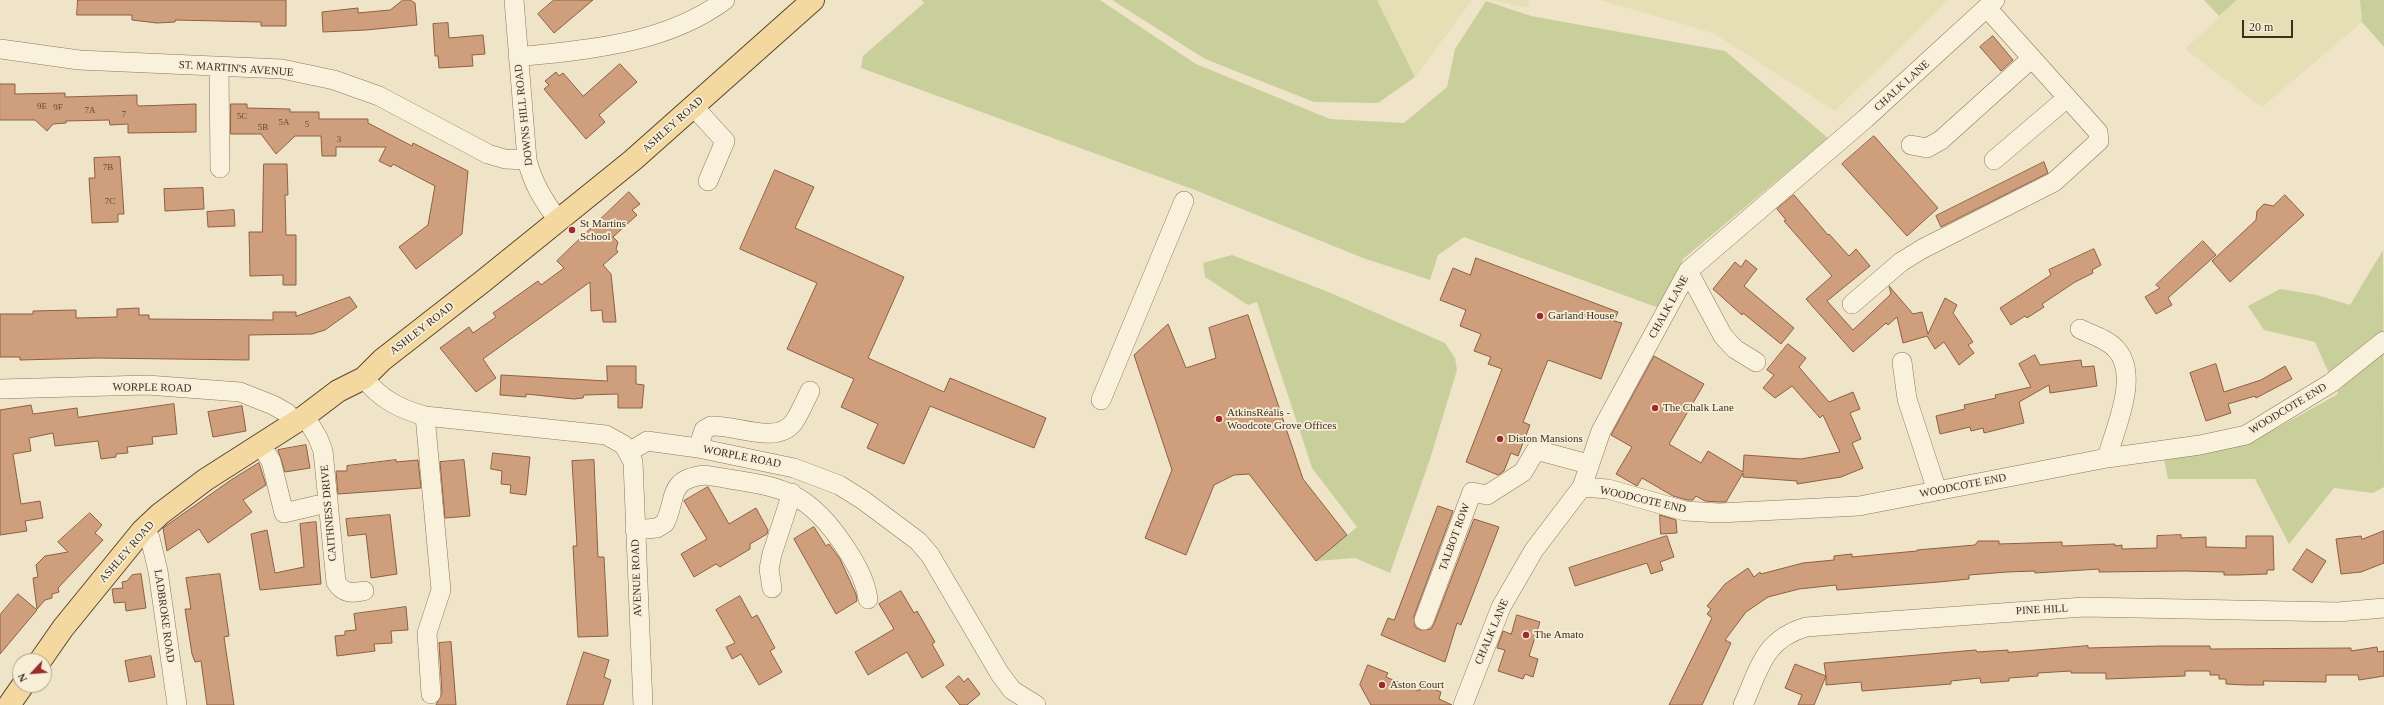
<!DOCTYPE html>
<html>
<head>
<meta charset="utf-8">
<style>
	body { margin:0 }
	#map { position:relative; width:2384px; height:705px; overflow:hidden; background:#f0e4c8; font-family:Georgia,serif }
	canvas { display:block }
	.north { position:absolute; left:12px; top:653px; width:40px; height:40px; box-sizing:border-box; background:#f7eed8; border:1px solid #ada18e; border-radius:50%; rotate:244deg; font-size:11px; font-weight:700; line-height:16px; text-align:center; color:#3d2e20 }
	.north::after { content:''; display:block; margin:auto; width:14px; height:18px; background:#9e2a2b; clip-path:polygon(50% 0,100% 100%,50% 72%,0 100%) }
	.scale { position:absolute; left:2242px; top:20px; width:51px; height:18px; box-sizing:border-box; border:2px solid #3d2e20; border-top:0; padding-left:5px; font-size:12px; line-height:14px; white-space:nowrap; color:#3d2e20; -webkit-text-stroke:3px #f7eed8; paint-order:stroke }
</style>
</head>
<body>
<div id="map">
<canvas width="2384" height="705"></canvas>
<div class="north">N</div>
<div class="scale">20 m</div>
</div>
<script>
const ctx = document.querySelector('canvas').getContext('2d');
ctx.lineJoin = 'round';
function fill(path, color) {
  ctx.fillStyle = color;
  ctx.fill(path, 'evenodd');
}
function stroke(path, color, width, dash) {
  ctx.strokeStyle = color;
  ctx.lineWidth = width;
  ctx.lineCap = dash ? 'butt' : 'round';
  ctx.setLineDash(dash || []);
  ctx.stroke(path);
}
function drawText(font, color, halo, rows, align = 'center') {
  ctx.font = font + ' Georgia,serif';
  ctx.lineWidth = 3.5;
  ctx.setLineDash([]);
  ctx.textBaseline = 'middle';
  ctx.strokeStyle = halo;
  ctx.fillStyle = color;
  for (const [text, x, y, turn = 0] of rows) {
    ctx.save();
    ctx.translate(x, y);
    ctx.rotate((+turn || 0) * Math.PI / 180);
    ctx.textAlign = isNaN(turn) ? turn : align;
    if (halo) ctx.strokeText(text, 0, 0);
    ctx.fillText(text, 0, 0);
    ctx.restore();
  }
}
const farmland = new Path2D(`
	M1377,0H1472L1415,77Z
	M1489,0H1529L1528,8Z
	M1600,0H1949L1835,111L1713,33Z
	M2237,0H2360L2362,22L2262,107L2185,49Z`);
const green = new Path2D(`
	M922,0H1100L1196,64L1330,119L1404,123L1447,87L1455,49L1486,1L1531,16L1725,51L1828,138L1683,259L1670,312L1464,237L1438,255L1430,280L1363,258L1195,190L861,68L863,56L924,3Z
	M1112,0H1377L1415,77L1378,103L1314,102L1205,59Z
	M2204,0H2237L2219,16Z
	M2360,0H2384V47L2362,22Z
	M2383,250L2384,487L2373,493L2334,488L2289,544L2255,479H2168L2164,459L2250,443L2338,394L2315,342L2264,330L2248,306L2280,289L2317,295L2350,305Z
	M1232,255L1326,291L1445,343L1455,358L1457,370L1430,459L1390,573L1355,558L1316,561L1357,527L1312,468L1257,302L1248,305L1205,277L1203,263Z`);
const building = new Path2D(`
	M78,0H286V26H261V22L175,20V22L157,23L132,20V15H77Z
	M403,0H410L415,3L417,25L366,30L323,32L322,12L358,8V13L390,10Z
	M554,0H593L554,33L538,14Z
	M448,23L449,38L483,35L485,54L472,55L473,66L439,68L438,56H435L433,24Z
	M1993,36L2013,60L2001,71L1980,47Z
	M620,64L637,82L599,115L605,122L586,139L544,89L549,85L545,81L556,72L559,76L563,73L583,96Z
	M0,84H15V94L65,93V97L137,95V104L139,106L196,104V132L128,133V124L110,125L109,120L66,121V123L53,124L47,131L35,120H0Z
	M231,104H247V108L290,109V112H319V119H368V123L412,146L413,143L468,171L462,234L416,269L399,247L428,225L435,186L393,164L391,167L379,161L386,147H336V156H322L321,136H295L276,154L261,134H231Z
	M1874,136L1938,208L1907,236L1842,164Z
	M120,157L124,214H118V222L92,223L89,178H95L94,158Z
	M2044,162L2048,173L1941,227L1936,216Z
	M264,164H287L288,195H285L286,235H296V285H283V275L250,276L249,232H262Z
	M775,170L814,187L795,228L904,277L868,358L944,392L950,378L1046,418L1034,448L930,406L904,464L867,448L878,424L841,407L854,379L787,349L817,283L740,249Z
	M203,188L204,209L165,211L164,189Z
	M629,192L640,204L632,210L637,215L613,237L618,242L616,249L618,252L603,265L611,274L616,322H603L602,310L591,311L590,282L483,359L496,378L476,392L440,348L469,327L473,333L496,317L493,313L538,281L541,285L564,268L557,261Z
	M1794,195L1828,235L1829,234L1849,256L1856,249L1870,266L1827,301L1853,330L1891,294L1889,286L1913,314L1922,312L1928,334L1945,298L1957,305L1953,313L1973,342L1968,345L1974,353L1959,365L1944,342L1935,349L1927,336L1903,343L1897,317L1888,325L1886,323L1853,352L1806,299L1832,276L1784,221L1786,220L1777,209Z
	M2285,195L2304,215L2230,282L2212,261L2256,220L2257,211L2264,204L2273,206Z
	M234,210L235,226L208,227L207,212Z
	M2203,241L2216,255L2168,298L2172,305L2156,314L2145,297L2160,288L2156,285Z
	M2094,249L2101,265L2092,270L2093,273L2075,282L2042,304L2044,307L2027,318L2025,316L2011,325L2000,308L2051,275L2049,270Z
	M1476,258L1618,312L1614,321L1622,323L1601,379L1548,360L1523,422L1530,425L1518,456L1511,453L1504,471L1498,475L1466,462L1502,369L1488,364L1491,357L1474,351L1481,334L1460,326L1466,310L1440,300L1453,268L1470,275Z
	M1746,260L1757,269L1744,286L1794,328L1781,344L1743,313L1742,315L1713,289L1735,262L1741,267Z
	M350,297L357,307L325,330L312,334L249,335V360L97,358L20,360V357H0V314H33V311L76,310V318L117,317V309L139,308V315H149V319L273,320V312H296V316Z
	M1248,315L1303,479L1347,535L1316,561L1249,474L1234,475L1214,485L1186,555L1145,538L1172,470L1134,355L1168,324L1186,368L1216,358L1209,328Z
	M1788,344L1806,358L1799,367L1829,402L1853,392L1860,409L1850,413L1861,439L1852,443L1863,468L1841,477L1797,484V481L1743,477V473L1726,502H1719L1705,501L1696,496L1693,500H1687L1673,496L1642,478L1637,486L1616,474L1632,447L1611,435L1654,356L1704,384L1669,444L1701,463L1708,451L1743,472L1744,455L1801,459L1840,452L1823,415L1820,418L1792,386L1775,398L1763,388L1774,375L1767,370Z
	M2035,355L2040,365L2081,360L2082,367L2094,366L2097,386L2050,393L2049,385L2019,402L2024,423L1984,433L1983,428L1971,431L1970,427L1940,434L1936,416L1965,409L1964,405L1996,398L1995,395L2031,387L2019,364Z
	M2216,364L2224,392L2261,380L2285,366L2292,379L2256,398L2255,396L2228,404L2231,413L2206,421L2190,373Z
	M607,366H636V384L644,385L642,408H618V394L584,395L583,398L574,399L526,394V397L500,395L501,375L607,381Z
	M174,404L177,434L152,437L153,444L127,447L128,453L116,454V457L101,459L98,441L55,446L53,433L29,438L31,451L13,454L21,504L40,501L43,518L25,521L27,531L0,535V410L31,405L33,414L77,408L78,417Z
	M242,406L246,431L213,437L208,412Z
	M306,445L310,468L285,472L278,450Z
	M493,453L530,457L526,495L510,493L511,485L501,484L502,471L491,469Z
	M396,460V462L418,460L421,488L338,494L336,471H347V466Z
	M464,460L470,516L445,518L440,462Z
	M594,460L598,557H604L608,636L578,637L573,546H577L572,461Z
	M259,463L266,485L243,500L252,512L208,543L199,529L167,551L163,528L231,480Z
	M708,487L729,524L756,508L768,530L767,534L750,544V549L720,567L716,564L694,577L681,554L707,539L684,501Z
	M1438,506L1453,511L1414,616L1415,627L1421,630L1431,629L1434,624L1474,519L1499,527L1461,625L1457,623L1445,662L1381,635L1388,618L1394,620Z
	M90,513L102,525L95,533L103,540L58,588L59,592L52,594V598L45,600L37,609L33,578L38,577L36,565L45,556L68,552L58,542Z
	M390,515L397,574L371,578L366,534L348,536L346,519Z
	M1660,515L1676,520L1677,533L1661,534Z
	M316,522L321,584L260,590L251,534L267,530L275,573L304,567L300,524Z
	M814,527L826,546L829,544L840,559L856,594L857,601L836,614L794,539Z
	M2384,531V563L2361,572L2341,574L2336,539L2361,536L2362,539Z
	M2181,535V538L2206,537V547L2246,548V536H2273L2274,570H2267V574L2238,575H2224V572L2186,571L2099,572V569L2035,573V571L2007,572L1969,575V579L1939,582L1837,590L1836,585L1799,589L1768,597L1746,612L1725,640L1731,643L1702,705H1669L1712,618L1707,614L1711,609L1707,606L1725,584L1748,568L1754,577L1760,572L1761,574L1803,563L1834,560V556L1852,554V557L1917,551V550L1975,545L1978,541H1999V544L2062,542V546L2115,544V546L2122,545V549L2157,548V536Z
	M1667,536L1674,557L1660,562L1663,570L1651,574L1647,563L1575,586L1569,568Z
	M2307,549L2326,561L2312,583L2293,570Z
	M141,574L146,608L126,611L125,602L114,603L112,589L123,588L122,582L127,581L132,575Z
	M220,574L229,636L224,637L234,705H207L201,661L195,662L192,654L185,609H191L186,578Z
	M901,591L914,613L917,611L935,642L932,644L944,665L922,678L907,652L868,675L855,652L894,629L879,604Z
	M18,594L37,610L0,654V615Z
	M740,596L752,618L757,615L775,648L770,651L782,672L759,685L741,654L732,659L726,647L735,643L716,610Z
	M406,607L408,630L391,631L392,643L374,644L375,651L337,656L335,636L345,635V631L356,630L354,614Z
	M1517,615L1540,622L1529,656L1538,659L1533,677L1525,674L1523,679L1498,671L1505,650L1497,648L1503,631L1511,634Z
	M451,642L456,705H436L442,693L439,643Z
	M2088,646V648L2161,646H2210V649L2351,648V651L2377,647L2378,652L2384,651V676L2359,680L2358,675H2326V682L2263,681L2264,685H2246L2226,684V679H2219V675H2210V671H2185V676L2106,679V673H2071V671L2038,673V676L2009,678V681L1981,683L1980,678L1951,681V684L1862,691L1861,682L1826,685V676L1814,705H1798L1802,695L1785,688L1795,664L1826,676L1824,663L1976,650L1977,652L2008,650V652Z
	M584,652L609,660L604,677L611,680L603,705H567Z
	M151,656L155,677L129,682L125,661Z
	M1368,665L1388,673L1386,677L1419,691L1422,684L1441,692L1439,699L1452,705H1371L1360,685Z
	M959,676L964,682L968,678L980,694L967,705H960L946,687Z`);
const minor = new Path2D(`
	M514,0L527,160C533,184 544,202 559,221
	M0,49L79,60L282,69L334,80L379,96L488,154L505,159L527,160
	M518,57C590,49 666,44 725,0
	M219,67L220,168
	M693,106L725,141L708,181
	M1911,145L1927,148L1941,140L2031,59
	M1994,160L2067,98
	M1688,271L1723,336L1735,349L1756,362
	M1852,304L1901,262L1922,249L2054,182L2099,141L2098,132L1987,8
	M2080,329C2090,334 2107,339 2115,348C2141,374 2115,428 2107,458
	M1902,362L1907,399L1937,491
	M364,378C380,399 400,409 425,416L606,435L624,445L633,462L643,705
	M0,389L147,385L240,392L273,405L287,413L295,422
	M1101,400L1184,201
	M305,416L318,438L323,451L336,582C343,594 352,593 364,591
	M425,416L441,590L427,633L431,694
	M260,444L271,461L284,513L318,505
	M698,448L704,430L711,426C735,424 776,446 794,422C800,413 805,401 810,391
	M629,452L647,441L698,448L794,468L839,485L863,500L918,541L930,555L1000,674L1012,690L1036,705
	M1582,487L1608,489L1685,511L1719,513L1859,506L2107,458L2200,445L2246,435L2331,383L2384,341
	M635,530L657,528L665,523C677,498 667,479 705,475C774,487 803,483 845,547C856,564 865,579 868,599
	M142,531L150,538L158,571L177,705
	M772,588L769,569L772,554L792,493
	M1424,620L1472,492L1487,495L1523,472L1536,450L1588,464
	M1463,705L1501,607L1534,550L1582,487L1601,431L1688,271L1865,119L1995,0
	M1743,705C1760,668 1763,640 1806,627L2084,607L2338,612L2384,608`);
const major = new Path2D(`
	M40,661L63,628L142,531L160,514L205,480L305,416L338,391L364,378L382,360L482,282L633,160L813,0
	M9,705L23,685`);
const markers = [
	[572,230,4,"#9e2a2b"],
	[1540,316,4,"#9e2a2b"],
	[1655,408,4,"#9e2a2b"],
	[1219,419,4,"#9e2a2b"],
	[1500,439,4,"#9e2a2b"],
	[1526,635,4,"#9e2a2b"],
	[1382,685,4,"#9e2a2b"]
];
const numberNames = [
	["9E",42,107],
	["9F",58,108],
	["7A",90,111],
	["7",124,115],
	["5C",242,117],
	["5A",284,123],
	["5",307,125],
	["5B",263,128],
	["3",339,140],
	["7B",108,168],
	["7C",110,202]
];
const streetNames = [
	["ST. MARTIN'S AVENUE",236,69,4],
	["CHALK LANE",1902,86,-42],
	["DOWNS HILL ROAD",524,115,-96],
	["ASHLEY ROAD",673,125,-42],
	["CHALK LANE",1669,307,-61],
	["ASHLEY ROAD",422,329,-38],
	["WORPLE ROAD",152,388,1],
	["WOODCOTE END",2288,409,-31],
	["WORPLE ROAD",742,457,11],
	["WOODCOTE END",1963,486,-11],
	["WOODCOTE END",1643,500,13],
	["CAITHNESS DRIVE",329,513,-95],
	["TALBOT ROW",1455,537,-70],
	["ASHLEY ROAD",127,552,-49],
	["AVENUE ROAD",637,578,-92],
	["PINE HILL",2042,610,-3],
	["LADBROKE ROAD",164,616,82],
	["CHALK LANE",1492,632,-67]
];
const poiNames = [
	["St Martins",580,224],
	["School",580,237],
	["Garland House",1548,316],
	["The Chalk Lane",1663,408],
	["AtkinsRéalis -",1227,413],
	["Woodcote Grove Offices",1227,426],
	["Diston Mansions",1508,439],
	["The Amato",1534,635],
	["Aston Court",1390,685]
];
fill(farmland, '#e6deb5');
fill(green, '#c9cf9b');
fill(building, '#cf9f7d');
stroke(building, '#8d5f41', 1);
stroke(minor, '#8d765c', 20);
stroke(major, '#5b4430', 24);
stroke(minor, '#faf1dc', 19);
stroke(major, '#f3d9a0', 22);
for (const [x, y, r, color] of markers) {
  const dot = new Path2D();
  dot.arc(x, y, r, 0, 2 * Math.PI);
  ctx.fillStyle = color;
  ctx.fill(dot);
  stroke(dot, '#f7eed8', 1.5);
}
drawText('9px', '#624a37', null, numberNames);
drawText('11px', '#3d2e20', '#f7eed8', streetNames);
drawText('11px', '#3d2e20', '#f7eed8', poiNames, 'left');
</script>
</body>
</html>
